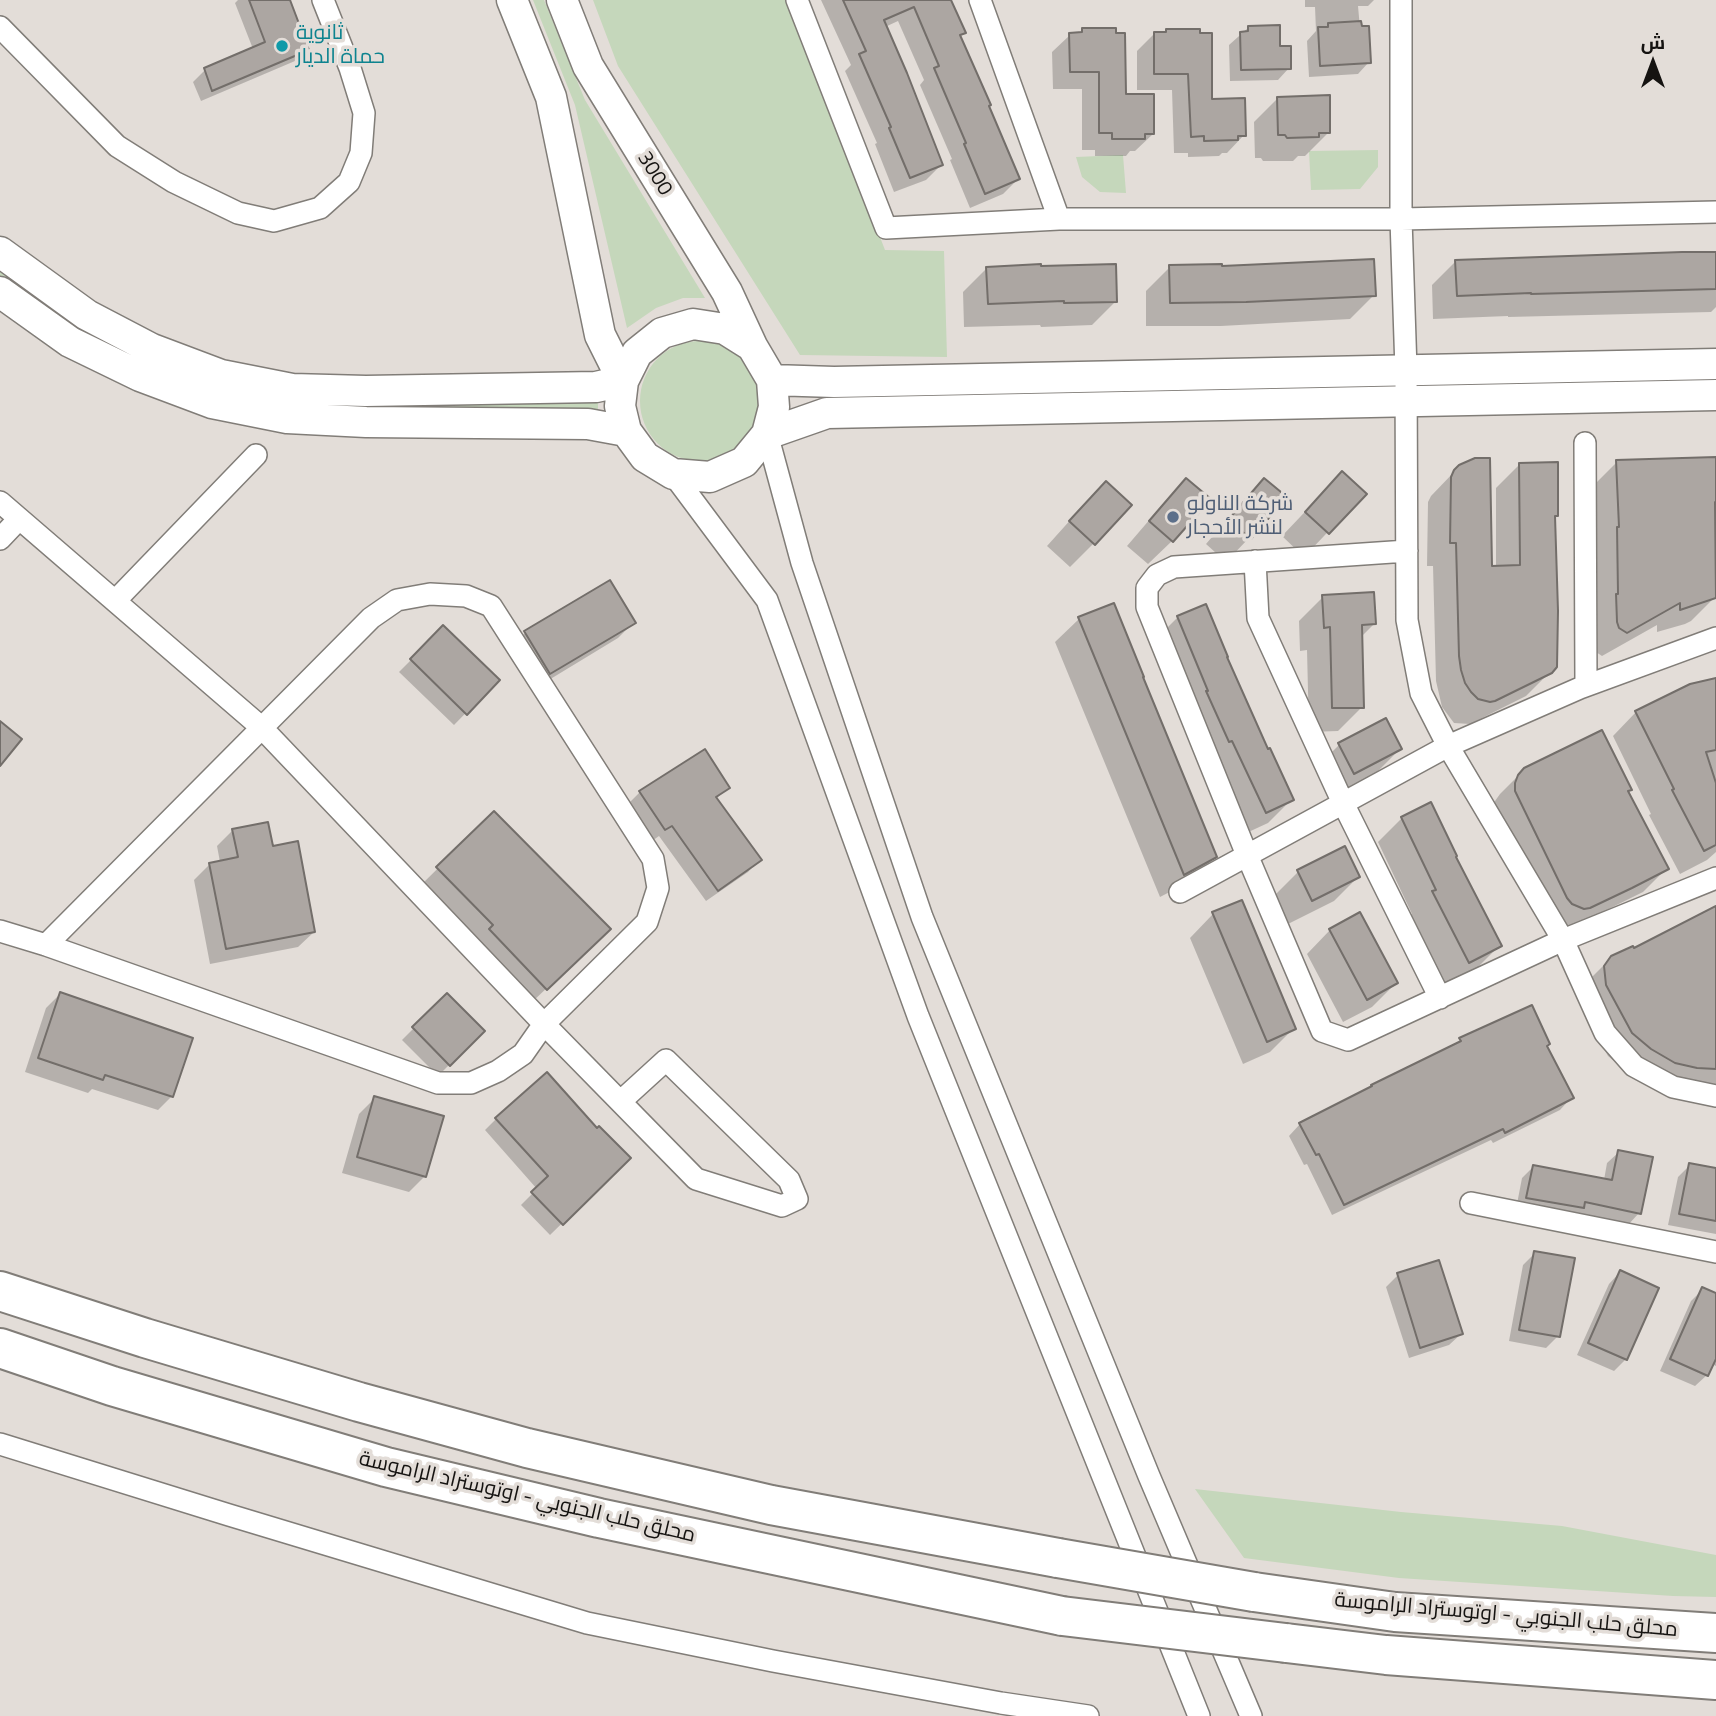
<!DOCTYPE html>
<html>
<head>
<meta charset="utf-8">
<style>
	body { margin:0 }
	#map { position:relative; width:1716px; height:1716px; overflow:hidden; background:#e3ddd8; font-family:"Titillium Web",Cairo,sans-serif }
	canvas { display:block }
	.north { position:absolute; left:1618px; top:28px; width:70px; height:70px; -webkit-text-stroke:5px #e3ddd8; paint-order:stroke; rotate:0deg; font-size:19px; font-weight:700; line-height:28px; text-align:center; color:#151311 }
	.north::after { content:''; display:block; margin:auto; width:24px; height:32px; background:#151311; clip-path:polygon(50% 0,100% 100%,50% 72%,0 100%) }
</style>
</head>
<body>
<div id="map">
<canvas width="1716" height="1716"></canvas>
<div class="north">ش</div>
</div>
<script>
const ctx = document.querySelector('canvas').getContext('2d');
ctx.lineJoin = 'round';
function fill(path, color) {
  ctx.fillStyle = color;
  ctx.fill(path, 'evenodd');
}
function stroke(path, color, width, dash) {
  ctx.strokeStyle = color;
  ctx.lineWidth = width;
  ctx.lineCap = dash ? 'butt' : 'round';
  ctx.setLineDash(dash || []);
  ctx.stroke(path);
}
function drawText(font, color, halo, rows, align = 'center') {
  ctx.font = font + ' "Titillium Web",Cairo,sans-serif';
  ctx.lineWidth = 7;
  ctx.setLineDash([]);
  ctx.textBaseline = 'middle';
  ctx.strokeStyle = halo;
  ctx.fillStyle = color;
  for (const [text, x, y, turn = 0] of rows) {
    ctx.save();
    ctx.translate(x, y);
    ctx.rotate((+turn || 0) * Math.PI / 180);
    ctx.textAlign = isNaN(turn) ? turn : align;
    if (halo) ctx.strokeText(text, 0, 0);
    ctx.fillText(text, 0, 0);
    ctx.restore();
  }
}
const green = new Path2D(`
	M533,0H544L585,100L705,298H683L656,308L627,328L575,105Z
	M593,0H788L885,250L944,251L947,357L800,355L618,66Z
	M1378,150V167L1360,189L1311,190L1309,151Z
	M1123,155L1126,193L1100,192L1082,177L1076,157Z
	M0,269L20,286L81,328L217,385L598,401V409L366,412L215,392L76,335L0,279Z
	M640 401a60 60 0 1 1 120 0a60 60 0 1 1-120 0Z
	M1195,1489L1401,1512L1562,1526L1716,1555V1597L1673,1596L1399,1578L1244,1558Z`);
const shadow = new Path2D(`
	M238,0H289L307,50L295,61L201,101L193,82L205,70L253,49L235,3Z
	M821,0H949L964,32L959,37L1018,179L1003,194L970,208L950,160L952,159L920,85L924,80L898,21L885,27L941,165L926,180L894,192L875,144L877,143L845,71L851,65Z
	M1305,0H1374L1368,6H1358L1360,28L1369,62L1358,74L1309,77L1307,41L1316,31L1315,7H1305Z
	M1248,28L1289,68L1278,80L1230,81L1229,45Z
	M1082,30L1124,96L1153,134L1135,151H1130L1126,156H1095V150H1082V89H1053L1052,52L1070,35L1078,34Z
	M1167,30L1210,101L1244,135L1227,153H1222L1219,156L1188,157V153H1174L1172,90H1137V51L1154,34H1163Z
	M1278,98L1329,132L1305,156H1298L1293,161H1263L1261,158H1255L1254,122Z
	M1716,254V307L1711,312L1508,317V316L1433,319L1432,285L1456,261Z
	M1170,267L1220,268L1374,295L1350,319L1221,326H1146V291Z
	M987,268L1116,301L1092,325L1041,327L1040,325L964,327L963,292Z
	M1617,462L1716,478V502L1713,505L1716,596L1691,621L1685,624L1657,632V625L1602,656L1596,652L1594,553L1596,550L1593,486Z
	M1520,464L1557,515L1553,518L1551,671L1526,696L1470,724L1454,723L1442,707L1436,681L1433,566H1427L1428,502L1431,496L1455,471L1490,568H1496V488Z
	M1186,480L1172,541L1148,564L1127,546L1163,504Z
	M1264,480L1284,498L1249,538L1226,562L1206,544L1240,504Z
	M1364,494L1304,557L1282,536L1319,497Z
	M1082,507L1094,543L1070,567L1047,546Z
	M1323,597L1374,624L1361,637L1362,707L1338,731L1309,732L1307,650L1300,651L1299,621Z
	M1178,617L1225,657L1292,799L1268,823L1242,835L1154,641Z
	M1079,619L1215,857L1191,881L1160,897L1055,642Z
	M634,622L618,638L534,689L509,649L525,633Z
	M443,628L498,680L454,725L399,672Z
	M1716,680V852L1707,860L1680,874L1649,815L1651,814L1613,736L1636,712Z
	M1339,745L1400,749L1376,773L1330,797L1315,769Z
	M1525,769L1630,789L1627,792L1667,868L1643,892L1564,931L1492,808L1495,801L1500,794Z
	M728,788L716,799L759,860L748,872L706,901L659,836L652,841L628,804L640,792Z
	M1431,804L1454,857L1499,946L1476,969L1445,985L1409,917L1412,914L1378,842L1402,818Z
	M494,813L592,945L530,1004L422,884Z
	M233,830L271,848L314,932L298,947L210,964L194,880L210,864L220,862L217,846Z
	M1344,849L1358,877L1334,901L1288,924L1274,896L1298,872Z
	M1716,907V1089L1627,1072L1608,1056L1583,1009L1581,992L1587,982L1612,957L1633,951Z
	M1213,914L1294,1028L1270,1052L1243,1064L1190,938Z
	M1330,930L1396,983L1372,1007L1343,1022L1307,954Z
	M60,994L172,1096L158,1110L92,1089L88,1093L25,1072L46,1008Z
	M447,995L483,1031L438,1076L402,1040Z
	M1531,1007L1545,1046L1571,1098L1560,1110L1493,1143L1491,1140L1332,1215L1307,1164L1304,1165L1289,1136L1300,1124L1452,1048L1460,1040Z
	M375,1098L425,1176L409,1192L342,1173L359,1114Z
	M496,1119L597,1131L629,1158L550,1235L521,1205L537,1189L485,1130Z
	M1619,1152L1639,1213L1628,1225L1516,1209L1522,1178L1533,1167L1604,1180L1607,1163Z
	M1690,1165L1716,1170V1234L1668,1225L1678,1177Z
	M1535,1253L1558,1336L1546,1348L1509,1341L1523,1265Z
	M1620,1272L1626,1359L1614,1371L1577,1355L1609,1284Z
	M1398,1275L1461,1334L1449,1345L1409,1358L1386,1287Z
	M1703,1289L1716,1295V1366L1712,1364L1707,1375L1695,1386L1660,1371L1691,1301Z`);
const building = new Path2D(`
	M249,0H290L309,50L212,91L204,68L265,42Z
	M843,0H951L966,33L960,35L991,105L989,106L1020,179L985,194L964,144L966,143L934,68L939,66L914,7L884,20L907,73L943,165L910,178L889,128L891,127L859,54L866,51Z
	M1361,21L1362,26H1369L1371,63L1320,66L1318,27H1328V23Z
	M1280,25V46H1291V69L1241,70L1240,32L1248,31V26Z
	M1082,28H1116V33H1125L1126,94H1154V134H1145V139H1112V133H1099V72H1070L1069,33L1082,32Z
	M1166,29H1200V33H1212V99L1245,98L1246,136H1238V140L1204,141V136L1191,137L1188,74H1154V32H1166Z
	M1330,95V133H1319V137L1287,138L1285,135H1278L1277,97Z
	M1682,252H1716V289L1531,294V293L1457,296L1455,260Z
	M1374,259L1376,296L1246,302L1170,303L1169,265L1222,264V266Z
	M1041,264V266L1116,264L1117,302L1064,303V301L988,304L986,267Z
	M1716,457V502H1715L1716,598L1680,610V603L1627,633L1619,628L1617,622L1616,594H1618L1617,527H1619L1616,460Z
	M1475,458H1490L1492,566L1520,565L1519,463L1558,462V516H1555L1558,611L1557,667L1552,673L1495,701L1490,702L1478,699L1471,692L1465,683L1461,670L1459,656L1456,543H1450L1451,477L1454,470L1459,465Z
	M1342,471L1367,494L1329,534L1305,512Z
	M1186,478L1211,499L1173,542L1149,521Z
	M1264,478L1287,497L1251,539L1228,520Z
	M1106,481L1132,505L1095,545L1069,521Z
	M610,580L636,623L550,674L524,631Z
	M1374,592L1376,624L1362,625L1364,708H1332L1330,627L1324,628L1322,595Z
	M1114,603L1144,677H1143L1217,857L1184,875L1078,617Z
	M1206,604L1228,657H1227L1268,749L1270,748L1294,800L1266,813L1232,741L1229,742L1206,691H1208L1177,616Z
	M443,625L500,680L467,715L410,659Z
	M1716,678V750L1706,752L1716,783V845L1704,851L1672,790L1674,789L1635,711L1690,684Z
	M1386,718L1402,749L1354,774L1338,743Z
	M0,721L22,739L0,766Z
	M1602,730L1632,790L1628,791L1669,869L1632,888L1590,908L1584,909L1572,904L1567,898L1515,791V783L1518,775L1524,768Z
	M705,749L730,788L716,797L762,860L718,891L672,826L665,830L639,791Z
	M1431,802L1457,856L1456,857L1502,946L1469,963L1432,891L1436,890L1401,817Z
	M494,811L611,929L547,990L489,929L493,925L436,867Z
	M268,822L273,846L298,841L315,932L226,949L209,863L238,857L232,829Z
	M1345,846L1360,877L1312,901L1297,870Z
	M1242,900L1296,1029L1267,1042L1212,912Z
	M1716,906V1069L1697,1068L1675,1063L1651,1049L1632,1033L1606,985L1604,966L1611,956L1633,946L1634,948Z
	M1360,912L1398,983L1367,1000L1329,929Z
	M60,992L193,1038L173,1097L105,1075L103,1080L38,1058Z
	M447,993L485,1031L450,1066L412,1027Z
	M1532,1005L1550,1044L1547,1046L1574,1098L1505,1133L1503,1129L1344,1205L1319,1154L1316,1155L1299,1123L1372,1086L1371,1085L1461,1041L1459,1038Z
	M547,1072L597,1128L599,1126L631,1158L563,1225L531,1192L548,1176L495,1118Z
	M374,1096L444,1116L426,1177L357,1157Z
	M1618,1150L1653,1157L1641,1214L1585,1202L1584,1208L1526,1198L1533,1165L1612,1180Z
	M1689,1163L1716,1168V1221L1679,1214Z
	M1534,1251L1575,1258L1560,1337L1519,1330Z
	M1439,1260L1463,1334L1420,1348L1397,1273Z
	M1620,1270L1659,1288L1627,1360L1588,1343Z
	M1702,1287L1716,1293V1359L1708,1376L1670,1359Z`);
const street = new Path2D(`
	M797,0L886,228L1059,219H1401L1716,212
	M980,0L1059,219
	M1401,0V219L1406,370L1407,620L1421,693L1448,746L1563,940L1605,1033L1634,1066L1673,1087L1716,1096
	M0,27L117,146L174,182L238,213L274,221L320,208L349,182L361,153L364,113L350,68L323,0
	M767,434L802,563L922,917L1149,1476L1251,1716
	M1585,443L1586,685
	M673,474L767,600L918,1016L1199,1716
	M0,502L261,727L544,1024L696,1179L782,1206L797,1199L789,1180L666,1060L621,1101
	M0,539L19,519
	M1407,551L1174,567L1157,575L1147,588V607L1247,855L1322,1031L1348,1040L1563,940L1716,878
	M1255,561L1258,618L1343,803L1440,998
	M115,601L256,455
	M1180,892L1448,746L1580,688L1716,638
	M0,931L46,945L438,1083H471L498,1071L523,1054L544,1024L647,922L658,888L653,859L491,606L466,596L430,594L397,600L371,618L46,945
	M1471,1203L1716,1252
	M0,1444L229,1515L587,1623L773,1661L1001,1703L1088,1716`);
const secondary = new Path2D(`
	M562,0L588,66L727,292L752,346
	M0,252L87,315L152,349L221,375L292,389L366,391L596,387L623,381L600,335L551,97L512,0
	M0,292L70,342L140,376L212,403L287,418L366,422L588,424L626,431L645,457L673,474L710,477L744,462L767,434L774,407L772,380L752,346L725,329L693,324L662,333L637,353L623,381L620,406L626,431
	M772,380L834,382L1716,364
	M767,434L827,413L1716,395`);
const highway = new Path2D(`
	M0,1291L145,1338L359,1402L527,1448L771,1505L1058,1558
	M0,1348L112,1386L386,1467L599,1518L1062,1616
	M1254,1592L1395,1612L1716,1633
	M1286,1643L1386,1655L1716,1680`);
const highwayBridge = new Path2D(`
	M1058,1558L1254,1592
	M1062,1616L1286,1643`);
const markers = [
	[282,46,7,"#0f9aa8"],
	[1173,517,7,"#5c6f8a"]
];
const cultureNames = [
	["ثانوية",296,34],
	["حماة الديار",296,58]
];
const streetNames = [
	["3000",654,174,58],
	["محلق حلب الجنوبي - اوتوستراد الراموسة",527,1498,13],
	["محلق حلب الجنوبي - اوتوستراد الراموسة",1506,1616,5]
];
const serviceNames = [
	["شركة الناولو",1187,505],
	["لنشر الأحجار",1187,529]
];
fill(green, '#c5d7bb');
fill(shadow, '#0003');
fill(building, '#aca6a2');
stroke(building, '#736e6a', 2);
stroke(street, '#817d78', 24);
stroke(secondary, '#817d78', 33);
stroke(highway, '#817d78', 42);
stroke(street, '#fff', 21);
stroke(secondary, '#fff', 30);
stroke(highway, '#fff', 38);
stroke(highwayBridge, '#817d78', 42, []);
stroke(highwayBridge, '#fff', 38);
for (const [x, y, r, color] of markers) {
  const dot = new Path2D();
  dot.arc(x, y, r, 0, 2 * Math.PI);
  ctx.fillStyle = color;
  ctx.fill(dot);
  stroke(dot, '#e3ddd8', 2.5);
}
drawText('21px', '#0d838f', '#e3ddd8', cultureNames, 'left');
drawText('21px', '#151311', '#e3ddd8', streetNames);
drawText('21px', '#4e5e75', '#e3ddd8', serviceNames, 'left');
</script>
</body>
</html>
